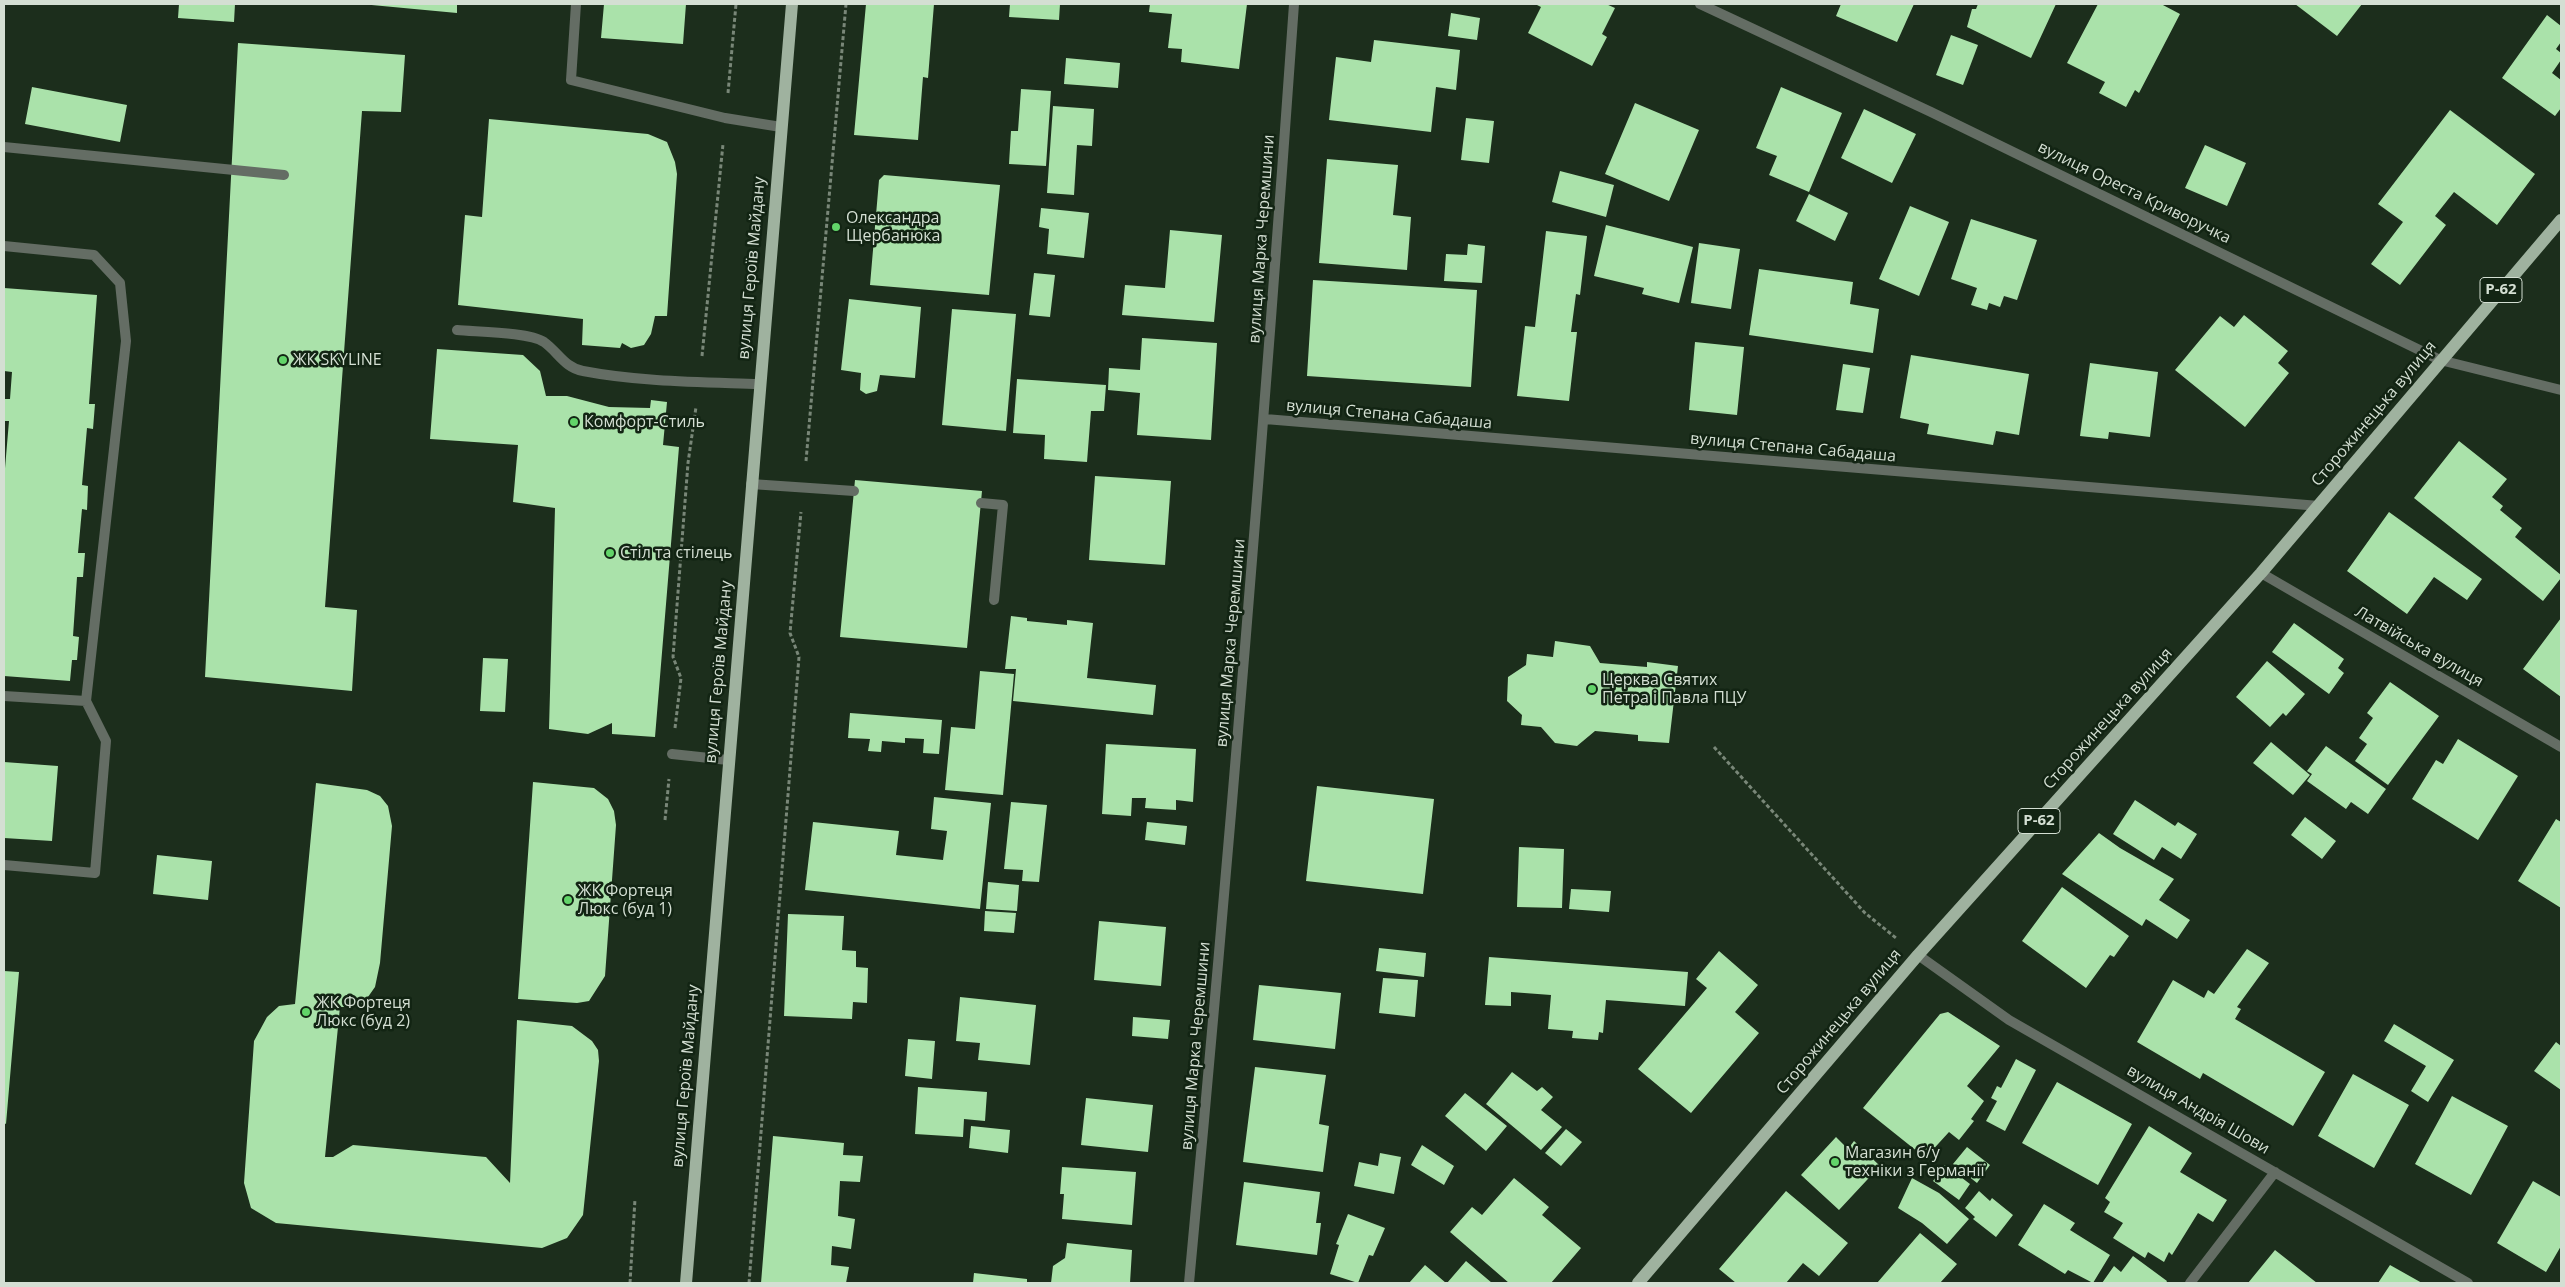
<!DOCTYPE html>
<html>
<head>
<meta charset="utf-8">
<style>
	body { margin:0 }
	#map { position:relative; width:2565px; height:1287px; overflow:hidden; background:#1c2e1c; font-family:"Open Sans",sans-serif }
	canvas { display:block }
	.frame { position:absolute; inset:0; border:5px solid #d4dfd3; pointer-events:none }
</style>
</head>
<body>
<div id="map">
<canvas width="2565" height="1287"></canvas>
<div class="frame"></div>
</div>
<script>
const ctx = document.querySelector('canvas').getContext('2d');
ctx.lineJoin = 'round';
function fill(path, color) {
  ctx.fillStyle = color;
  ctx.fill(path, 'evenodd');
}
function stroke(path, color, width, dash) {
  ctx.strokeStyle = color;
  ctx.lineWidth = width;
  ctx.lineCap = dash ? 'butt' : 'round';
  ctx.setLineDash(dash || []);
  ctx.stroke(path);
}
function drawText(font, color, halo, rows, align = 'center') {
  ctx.font = font + ' "Open Sans",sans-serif';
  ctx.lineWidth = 5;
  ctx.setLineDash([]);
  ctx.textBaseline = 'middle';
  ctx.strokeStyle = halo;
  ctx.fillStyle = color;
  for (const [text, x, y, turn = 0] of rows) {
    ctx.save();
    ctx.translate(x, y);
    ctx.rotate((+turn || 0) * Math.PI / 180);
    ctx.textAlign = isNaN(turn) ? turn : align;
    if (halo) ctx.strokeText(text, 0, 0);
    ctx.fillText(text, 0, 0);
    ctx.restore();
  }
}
const building = new Path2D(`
	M179,4H235L234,22L178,18Z
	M361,4H457V13Z
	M604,4H686L683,44L601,38Z
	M866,4H934L928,78L923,77L918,140L854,135Z
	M1010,4H1060L1059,20L1009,17Z
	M1150,4H1247L1239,69L1181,62L1182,49L1168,48L1172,14L1149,12Z
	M1535,4H1606L1615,8L1602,34L1607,37L1592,66L1528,33L1541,7Z
	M1841,4H1914L1897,42L1836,16Z
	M1978,4H2056L2031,58L1967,27L1972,9H1976Z
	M2098,4H2161L2180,14L2139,93L2135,90L2126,107L2099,93L2105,82L2067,63Z
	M2295,4H2362L2337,36Z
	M1451,13L1480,18L1477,40L1448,36Z
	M2547,15L2561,26V42L2556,49L2561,53V60L2552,73L2561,80V108L2555,116L2502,78Z
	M1951,35L1978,45L1963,85L1936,75Z
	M1374,40L1460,50L1456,90L1436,87L1431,132L1329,120L1336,57L1371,62Z
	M238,43L405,55L401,112L362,111L325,607L357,610L352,691L205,677Z
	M1066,58L1120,63L1118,88L1064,84Z
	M32,87L127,105L120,142L25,124Z
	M1781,87L1842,113L1809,192L1769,175L1777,156L1756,148Z
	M1021,89L1051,91L1046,166L1009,164L1011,131H1018Z
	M1635,103L1699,130L1669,201L1605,174Z
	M1053,106L1094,109L1092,146L1077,145L1074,195L1047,193Z
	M1864,109L1916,134L1892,183L1841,158Z
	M2450,110L2535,174L2497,225L2454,192L2435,216L2446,225L2400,285L2371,264L2403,222L2378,204Z
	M1466,118L1494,121L1489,163L1461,160Z
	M489,119L648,134L667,142L675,162L677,174L667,316H655L651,334L644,345L631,348L622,343L620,348L582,345L583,319L458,305L465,215L482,217Z
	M2205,145L2246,163L2227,206L2185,188Z
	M1327,159L1398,165L1393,215L1411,217L1407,270L1319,263Z
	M1560,171L1614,185L1606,217L1552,202Z
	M884,175L1000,185L989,295L870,285L879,180Z
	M1809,194L1848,213L1835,241L1796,221Z
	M1910,206L1949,222L1919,296L1879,279Z
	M1041,208L1089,213L1084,258L1047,254L1049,229L1039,227Z
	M1971,219L2037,240L2017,300L2004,296L2000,307L1989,303L1987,310L1971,305L1977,288L1951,279Z
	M1606,225L1693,247L1679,303L1642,294L1644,288L1594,276Z
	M1170,230L1222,235L1214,322L1122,315L1125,285L1165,288Z
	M1546,231L1587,236L1580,295L1576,294L1571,332H1577L1569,401L1517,396L1525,326L1535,327Z
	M1699,243L1740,249L1731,309L1691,303Z
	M1468,244L1485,246L1482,283L1444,281L1446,254L1467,255Z
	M1759,269L1853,282L1850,304L1879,309L1873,353L1749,335Z
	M1034,273L1055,275L1050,317L1029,315Z
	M1313,280L1477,290L1471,387L1307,376Z
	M4,288L97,295L89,404H95L93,429L87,428L82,485L88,486L87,510L82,509L78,553H85L83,577H77L73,636L79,637L77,660H72L70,681L4,676V480L9,421H4V399H10L12,372L4,371Z
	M849,299L921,307L915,378L880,375L877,391L866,394L860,390L861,373L841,370Z
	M952,309L1016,314L1006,431L942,425Z
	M2244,315L2288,351L2278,363L2289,373L2245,427L2175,370L2220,316L2234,327Z
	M1142,338L1217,343L1211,440L1137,435L1140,393L1108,390L1109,368L1140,370Z
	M1695,342L1744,347L1737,415L1689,410Z
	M437,349L523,355L540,371L546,396H567L609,407L650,408L651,400L667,402L663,445L679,447L655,737L612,734V723L588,734L549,729L555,508L513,502L518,445L430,439Z
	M1911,355L2029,374L2019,435L1996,431L1993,445L1927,434L1929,424L1900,418Z
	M2090,363L2158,372L2150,437L2109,432L2108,439L2080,436Z
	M1843,364L1870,368L1863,413L1836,410Z
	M1017,379L1106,385L1104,411H1091L1087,462L1044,459L1045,435L1013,433Z
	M2459,441L2507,479L2492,497L2503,506L2500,510L2522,528L2515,537L2561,575V578L2543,601L2414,498Z
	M1095,476L1171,481L1165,565L1089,560Z
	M855,480L982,491L967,648L840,637Z
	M2389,512L2482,579L2467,600L2434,577L2407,614L2347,571Z
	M1011,616L1027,618V621L1067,625V620L1093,623L1087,678L1156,685L1153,715L1013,701L1016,669H1005Z
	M2561,618V697L2523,669Z
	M2294,623L2344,659L2338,668L2344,673L2329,694L2272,652Z
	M1555,641L1590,646L1600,663L1647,667V662L1678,666L1669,743L1638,741V735L1595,731L1577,746L1555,743L1541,727L1521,725L1522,715L1507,701L1508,677L1526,665L1527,654L1553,657Z
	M483,658L508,659L505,712L480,711Z
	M2267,661L2305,694L2286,716L2283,713L2270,727L2236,697Z
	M980,671L1014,674L1003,795L945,790L951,727L975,729Z
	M2390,682L2439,716L2388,785L2355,761L2367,744L2359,738L2373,718L2367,713Z
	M850,713L942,720L939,754L923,753L924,739L905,738V743L882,741L881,752L868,751L870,739L848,738Z
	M2458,739L2518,776L2478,840L2412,799L2436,760L2443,764Z
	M2271,742L2310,775L2293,795L2253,763Z
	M1106,744L1196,749L1193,802L1176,800V810L1145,808L1146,798H1132L1131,816L1102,814Z
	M2326,746L2386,789L2368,814L2351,802L2346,809L2307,781L2312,774L2307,771Z
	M4,762L58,766L52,841L4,838Z
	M533,782L594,788L608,799L614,811L616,825L605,976L589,1001L577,1003L518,999Z
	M316,783L367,790L380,796L388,806L392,826L380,963L375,987L363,1004L353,1007H340L325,1157H333L353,1145L486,1157L510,1183L517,1020L572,1026L592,1041L598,1050L599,1061L583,1215L567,1238L542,1248L276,1223L251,1208L244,1183L254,1041L267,1017L279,1006L295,1004Z
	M1317,786L1434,799L1423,894L1306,881Z
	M934,797L991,803L980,909L805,890L813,822L899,831L896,855L943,860L947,831L931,829Z
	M2135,800L2175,826L2178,822L2197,834L2181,859L2162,847L2154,860L2113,834Z
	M1011,802L1047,805L1039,882L1022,881L1023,870L1004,869Z
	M2305,817L2336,841L2322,859L2291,835Z
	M2556,819L2561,822V908L2518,881Z
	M1147,822L1187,826L1185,845L1145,840Z
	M2099,833L2120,848L2174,879L2159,900L2190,920L2177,939L2146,919L2142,926L2062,874Z
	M1519,847L1564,849L1562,908L1517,907Z
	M157,855L212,861L208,900L153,894Z
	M988,882L1019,885L1017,911L986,909Z
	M2062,887L2129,936L2114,957L2110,955L2086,988L2022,941Z
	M1571,889L1611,891L1609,912L1569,909Z
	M985,911L1016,913L1014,933L984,931Z
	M788,914L844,916L842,950L856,951V967L868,968L867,1003L853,1002L852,1019L784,1016Z
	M1099,921L1166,927L1161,986L1094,980Z
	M1379,948L1426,953L1424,977L1376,971Z
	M2247,949L2269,963L2237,1007L2241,1009L2235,1019L2325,1072L2293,1126L2203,1073L2200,1079L2137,1042L2173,980L2204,998L2208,990L2214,994Z
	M1719,951L1758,985L1735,1012L1759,1033L1691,1113L1638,1069L1707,988L1696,979Z
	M1489,957L1688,972L1685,1006L1606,1000L1603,1033L1599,1032L1598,1040L1572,1038L1573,1031L1548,1029L1551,995L1511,992V1006L1485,1005Z
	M4,971L19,972L6,1124L4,1123Z
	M1383,978L1418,980L1415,1017L1379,1013Z
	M1259,985L1341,993L1335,1049L1253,1040Z
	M960,997L1036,1005L1030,1065L978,1060L980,1043L956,1041Z
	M1948,1012L2000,1046L1967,1086L1984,1101L1971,1119L1974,1121L1959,1140L1949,1132L1928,1155L1923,1156L1863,1108L1940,1014Z
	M1133,1017L1170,1020L1168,1039L1132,1036Z
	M2394,1024L2454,1060L2428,1102L2411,1091L2426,1066L2384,1041Z
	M908,1039L935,1041L932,1079L905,1076Z
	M2556,1042L2561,1046V1090L2534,1071Z
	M2016,1059L2036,1070L2005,1131L1986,1121L1997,1101L1991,1098L1997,1086L2001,1088Z
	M1255,1067L1326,1075L1319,1124L1329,1126L1323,1172L1243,1162Z
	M1512,1072L1537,1091L1542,1087L1553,1097L1541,1110L1562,1127L1541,1150L1486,1104Z
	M2353,1074L2409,1105L2374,1168L2318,1136Z
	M2057,1082L2132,1124L2098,1185L2022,1143Z
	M918,1087L987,1092L985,1121L964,1119L963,1137L915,1134Z
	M1465,1093L1507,1126L1486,1151L1445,1116Z
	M2452,1096L2508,1126L2471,1195L2415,1164Z
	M1086,1098L1153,1105L1148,1152L1081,1145Z
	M971,1126L1010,1130L1008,1153L969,1148Z
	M2149,1126L2192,1153L2180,1172L2227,1200L2213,1222L2198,1213L2172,1255L2169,1252L2164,1262L2148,1252L2145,1258L2113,1238L2123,1223L2104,1212L2110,1202L2105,1198Z
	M1566,1129L1582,1142L1561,1166L1545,1153Z
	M773,1136L844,1143L843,1155L863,1156L860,1182L840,1181L838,1216L855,1219L851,1249L832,1246L831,1265L849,1267L846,1283H761Z
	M1836,1137L1848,1149L1854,1141L1880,1166L1839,1210L1801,1175Z
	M1422,1145L1454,1166L1444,1185L1411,1165Z
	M1967,1147L1990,1165L1977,1183L1953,1164Z
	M1380,1153L1401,1157L1394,1194L1354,1186L1359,1162L1378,1166Z
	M1945,1165L1970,1184L1959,1200L1933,1181Z
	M1062,1167L1136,1172L1132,1225L1062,1219L1064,1194H1060Z
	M1514,1178L1549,1207L1542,1215L1581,1248L1551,1283H1509L1450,1232L1472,1207L1482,1215Z
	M1912,1178L1939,1193L1969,1219L1947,1244L1922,1223L1898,1208Z
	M2533,1181L2561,1197V1246L2546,1272L2497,1243Z
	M1244,1182L1320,1192L1316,1223H1321L1317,1255L1236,1245Z
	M1786,1191L1848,1243L1819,1276L1803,1263L1786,1283H1736L1719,1269Z
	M1979,1191L1990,1201L1992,1198L2013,1215L1996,1237L1973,1219L1975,1217L1965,1208Z
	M2044,1204L2075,1223L2070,1230L2110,1255L2093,1283L2068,1270L2065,1274L2018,1245Z
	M1348,1214L1385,1228L1373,1256L1369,1255L1358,1283L1330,1274L1339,1245L1336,1244Z
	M1920,1233L1957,1264L1940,1283H1877Z
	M1067,1243L1132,1250L1130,1283H1051L1053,1266L1065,1258Z
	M2275,1250L2317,1283H2248Z
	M2133,1256L2167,1281L2166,1283H2102L2114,1266L2121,1272Z
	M1466,1261L1492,1283H1447Z
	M1425,1265L1446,1283H1409Z
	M2390,1265L2422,1283H2378Z
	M974,1273L1027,1279V1283H973Z`);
const path = new Path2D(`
	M728,93L736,4
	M702,356L723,144
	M806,461L846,4
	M675,728L681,678L673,657L688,463L696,407
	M1714,747L1865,913L1896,938
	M665,820L669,779
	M630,1283L635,1199
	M749,1283L799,657L790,633L801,512`);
const lane = new Path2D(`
	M576,4L571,80L725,118L781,127
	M4,147L284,175
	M4,246L94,255L120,283L126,341L86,701L106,741L95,873L4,865
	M457,330C477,332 529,332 544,342C558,352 565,368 583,371C640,382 701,382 759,384
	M751,484L854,491
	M981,503L1003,505L994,600
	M4,696L86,701
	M672,754L728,760`);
const street = new Path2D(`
	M1700,4L1931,112L2440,360L2561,390
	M1265,419L2319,506
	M2261,573L2561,747
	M1918,955L2009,1020L2468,1283
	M1189,1283C1229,857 1264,431 1294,4
	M2190,1283L2275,1172`);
const primary = new Path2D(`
	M686,1283L792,4
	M1638,1283L1918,955L2261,573L2561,220`);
const markers = [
	[836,227,5,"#62d469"],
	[283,360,5,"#62d469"],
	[574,422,5,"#62d469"],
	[610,553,5,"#62d469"],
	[1592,689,5,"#62d469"],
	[568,900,5,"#62d469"],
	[306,1012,5,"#62d469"],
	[1835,1162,5,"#62d469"]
];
const shields = [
	[2501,290,42],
	[2039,821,42]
];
const shieldNames = [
	["Р-62",2501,290],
	["Р-62",2039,821]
];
const streetNames = [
	["вулиця Ореста Криворучка",2134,193,26],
	["вулиця Марка Черемшини",1262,239,-86],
	["вулиця Героїв Майдану",752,268,-85],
	["Сторожинецька вулиця",2374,414,-50],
	["вулиця Степана Сабадаша",1389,415,5],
	["вулиця Степана Сабадаша",1793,448,5],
	["вулиця Марка Черемшини",1231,643,-85],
	["Латвійська вулиця",2419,647,30],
	["вулиця Героїв Майдану",719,672,-85],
	["Сторожинецька вулиця",2108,719,-48],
	["Сторожинецька вулиця",1839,1022,-50],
	["вулиця Марка Черемшини",1196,1046,-85],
	["вулиця Героїв Майдану",686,1076,-85],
	["вулиця Андрія Шови",2198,1110,30]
];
const poiNames = [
	["Олександра",846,218],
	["Щербанюка",846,236],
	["ЖК SKYLINE",293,360],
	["Комфорт-Стиль",584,422],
	["Стіл та стілець",620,553],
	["Церква Святих",1602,680],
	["Петра і Павла ПЦУ",1602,698],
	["ЖК Фортеця",578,891],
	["Люкс (буд 1)",578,909],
	["ЖК Фортеця",316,1003],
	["Люкс (буд 2)",316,1021],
	["Магазин б/у",1845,1153],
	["техніки з Германії",1845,1171]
];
fill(building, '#aae2aa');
stroke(path, '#798778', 3, [4, 2.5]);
stroke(lane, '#646d64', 10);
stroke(street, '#646d64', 10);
stroke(primary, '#9fb29f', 12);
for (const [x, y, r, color] of markers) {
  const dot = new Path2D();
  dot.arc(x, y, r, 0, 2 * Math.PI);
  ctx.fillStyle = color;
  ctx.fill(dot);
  stroke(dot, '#122413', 2);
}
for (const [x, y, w] of shields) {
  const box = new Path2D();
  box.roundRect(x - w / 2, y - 12.5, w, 25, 4);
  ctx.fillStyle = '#122413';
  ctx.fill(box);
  stroke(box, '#d4dfd3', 1);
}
drawText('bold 15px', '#d4dfd3', null, shieldNames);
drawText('16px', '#d4dfd3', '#122413', streetNames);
drawText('16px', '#d4dfd3', '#122413', poiNames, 'left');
</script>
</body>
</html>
